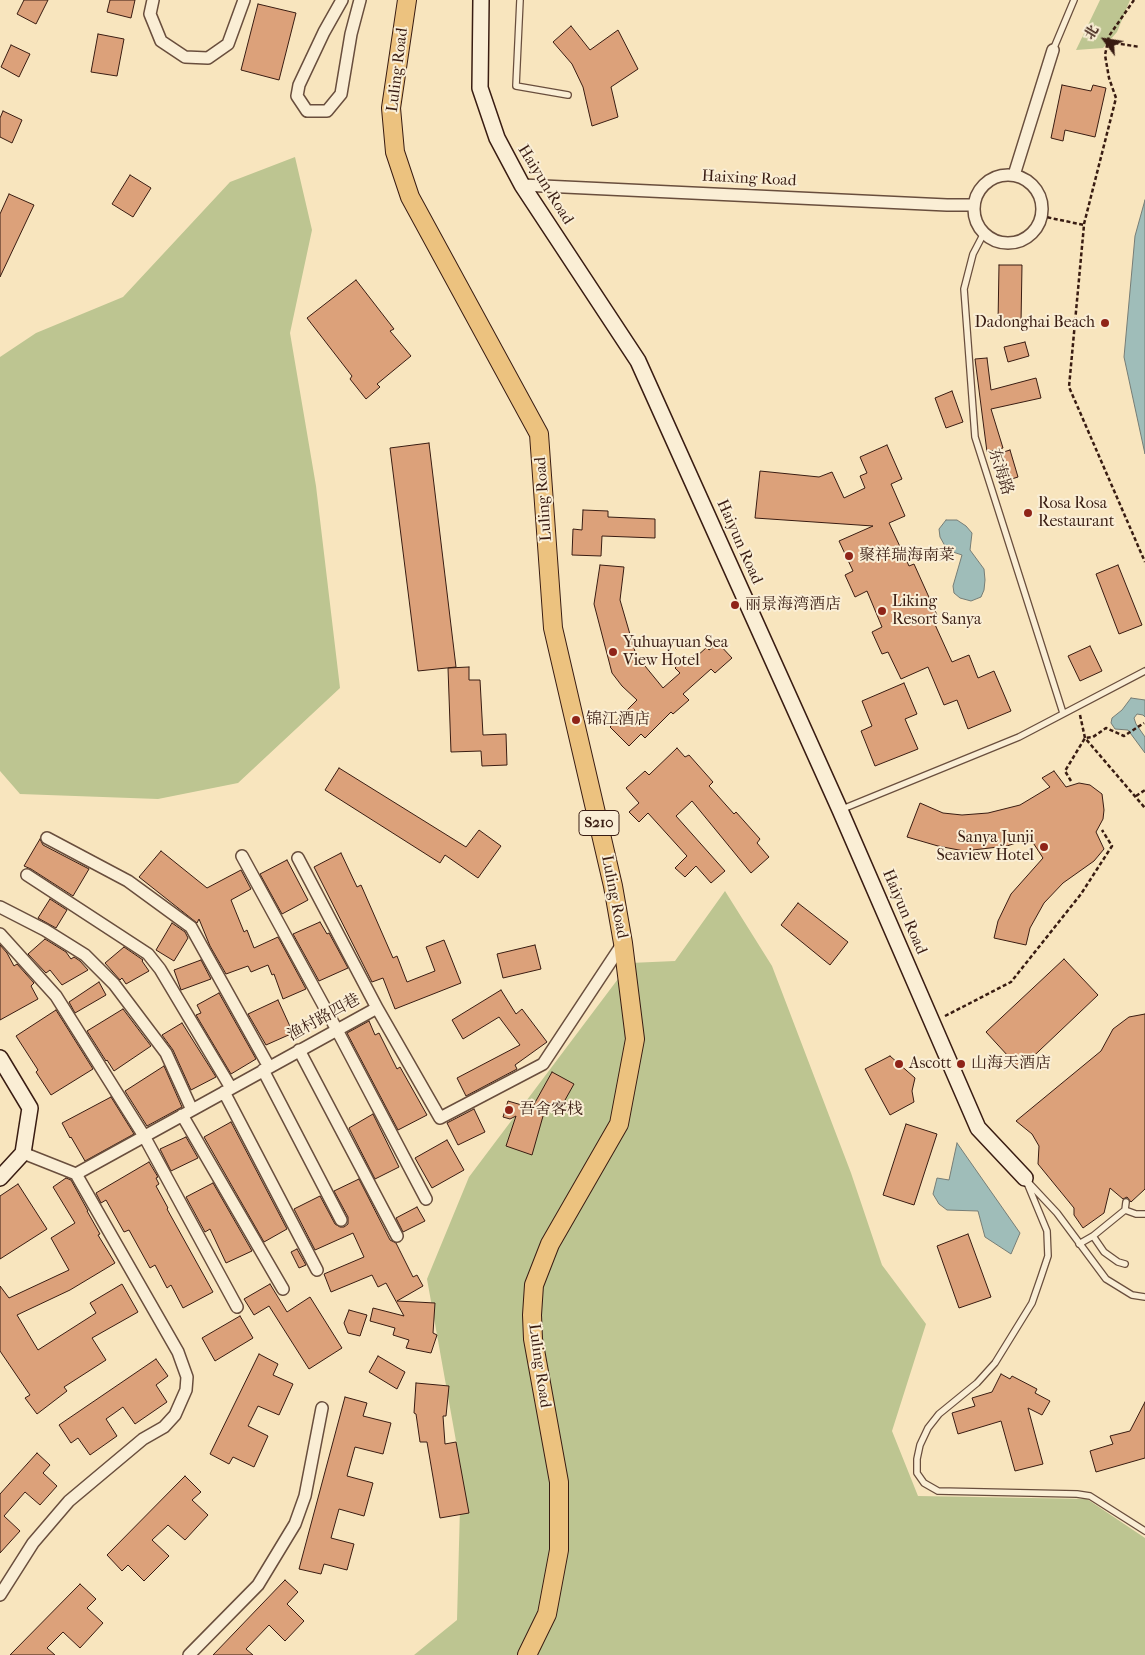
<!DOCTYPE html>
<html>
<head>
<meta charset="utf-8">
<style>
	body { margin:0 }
	#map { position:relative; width:1145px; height:1655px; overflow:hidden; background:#f8e5be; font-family:"IM FELL French Canon","Noto Serif SC",serif }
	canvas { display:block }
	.north { position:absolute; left:1080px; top:15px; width:50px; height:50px; -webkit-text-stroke:4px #faeed5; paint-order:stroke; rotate:301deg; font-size:14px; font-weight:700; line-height:20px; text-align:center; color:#391c12 }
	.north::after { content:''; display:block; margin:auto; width:18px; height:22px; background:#391c12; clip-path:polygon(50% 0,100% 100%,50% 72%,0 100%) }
</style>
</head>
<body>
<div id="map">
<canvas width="1145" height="1655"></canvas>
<div class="north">北</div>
</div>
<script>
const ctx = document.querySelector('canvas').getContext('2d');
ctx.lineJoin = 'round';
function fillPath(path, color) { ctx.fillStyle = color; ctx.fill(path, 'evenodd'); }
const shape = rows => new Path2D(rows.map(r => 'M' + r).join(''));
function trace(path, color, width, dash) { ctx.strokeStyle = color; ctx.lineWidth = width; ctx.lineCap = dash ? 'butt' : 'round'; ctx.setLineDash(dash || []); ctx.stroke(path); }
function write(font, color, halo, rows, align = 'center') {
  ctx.font = font + ' "IM FELL French Canon","Noto Serif SC",serif'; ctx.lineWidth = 4; ctx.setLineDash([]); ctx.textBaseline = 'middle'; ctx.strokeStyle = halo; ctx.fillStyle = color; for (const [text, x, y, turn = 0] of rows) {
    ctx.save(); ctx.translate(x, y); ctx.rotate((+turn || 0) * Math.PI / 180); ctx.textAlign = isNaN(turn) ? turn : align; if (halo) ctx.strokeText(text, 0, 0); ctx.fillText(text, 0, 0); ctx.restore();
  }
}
const green = shape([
	[1100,0,1130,0,1117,32,1103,48,1076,50],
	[295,157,312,230,290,333,316,486,340,688,238,783,158,799,20,794,0,771,0,357,36,333,123,297,230,182],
	[725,891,772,966,851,1173,882,1265,926,1324,892,1431,918,1496,1087,1499,1145,1538,1145,1655,414,1655,457,1620,461,1469,427,1279,469,1177,630,963,675,961]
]);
const water = shape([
	[1145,200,1145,454,1124,357,1135,236,1145,200],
	[946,520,957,520,966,526,972,533,970,550,984,569,985,580,984,590,981,597,971,601,960,598,954,593,953,586,962,555,953,552,945,546,940,537,939,529,946,520],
	[1131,698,1145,700,1145,717,1143,715,1137,714,1134,718,1136,724,1145,737,1145,753,1128,730,1115,729,1111,723,1112,718,1122,710,1131,698],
	[957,1143,1020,1233,1011,1254,985,1237,978,1211,947,1210,939,1204,933,1194,937,1178,949,1180,957,1143]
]);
const building = shape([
	[24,0,48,0,36,24,17,14,24,0],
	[110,0,135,0,131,18,107,12,110,0],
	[258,4,296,13,279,80,241,70,258,4],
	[571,26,590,50,618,30,638,69,611,87,618,117,592,126,583,87,572,64,553,42,571,26],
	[98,34,124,39,117,76,91,72,98,34],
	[11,45,30,54,19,77,1,67,11,45],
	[1062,85,1091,91,1093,85,1106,88,1095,137,1065,130,1063,141,1051,138,1062,85],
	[3,111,22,120,12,143,0,137,0,118,3,111],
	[130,175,151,188,133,217,112,204,130,175],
	[9,194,34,205,0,277,0,214,9,194],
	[999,265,1022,265,1021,323,998,323,999,265],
	[356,280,394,329,390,331,411,356,377,384,380,387,366,399,350,379,352,376,307,318,356,280],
	[1025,342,1029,356,1008,362,1004,347,1025,342],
	[987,358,991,390,1036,378,1041,398,991,409,1003,448,987,452,975,359,987,358],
	[952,391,963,422,946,428,935,398,952,391],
	[429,443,456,667,418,671,390,448,429,443],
	[887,445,902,479,891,484,905,516,889,523,909,566,914,564,937,615,932,618,952,662,969,655,978,678,994,671,1011,711,968,729,957,700,944,705,928,667,901,679,888,652,882,654,872,632,882,627,867,591,855,597,845,575,853,571,839,541,873,526,755,518,760,471,819,477,832,472,844,498,865,488,860,476,867,473,860,457,887,445],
	[1010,450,1018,477,1002,482,994,455,1010,450],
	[583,510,608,511,608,517,655,519,655,538,602,536,601,556,572,555,573,529,582,530,583,510],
	[600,565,624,567,620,600,636,655,663,688,680,673,675,668,683,660,686,663,694,655,696,657,707,647,709,650,718,643,732,658,715,673,711,669,683,694,689,700,673,714,671,712,645,738,641,734,629,746,610,727,637,700,622,686,612,673,594,604,600,565],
	[1118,565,1142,625,1119,634,1096,574,1118,565],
	[1090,646,1102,671,1080,681,1068,656,1090,646],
	[469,667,469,680,480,680,483,735,506,734,507,765,482,766,481,751,451,752,448,668,469,667],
	[904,683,917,714,905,719,918,749,875,766,861,731,872,726,862,701,904,683],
	[677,748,685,757,689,755,713,782,709,786,734,814,736,812,760,839,757,843,769,857,751,873,692,801,676,816,725,871,711,883,696,866,685,877,675,868,687,856,648,813,639,822,629,812,639,803,626,788,645,771,649,775,677,748],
	[339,768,466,847,479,830,501,846,478,878,445,855,440,863,325,790,339,768],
	[1054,771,1066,787,1079,783,1090,785,1102,794,1104,810,1103,819,1096,832,1104,849,1094,861,1063,883,1044,903,1030,928,1026,945,994,938,998,921,1011,894,1043,858,1030,838,1007,846,964,851,938,846,907,837,920,803,943,813,962,815,988,813,1020,805,1050,787,1042,778,1054,771],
	[40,839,43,845,89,869,73,896,31,869,24,866,40,839],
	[161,851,207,888,241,870,251,889,231,900,244,932,247,930,254,948,278,937,306,989,283,999,274,974,272,975,268,965,251,972,248,966,226,974,210,946,199,919,197,923,139,877,161,851],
	[341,853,357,887,361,885,393,958,397,956,407,982,435,971,426,947,444,940,461,983,395,1009,383,978,372,982,314,867,341,853],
	[287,860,308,900,282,914,260,874,287,860],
	[50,899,67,910,56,928,38,918,50,899],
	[798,903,848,942,830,965,781,925,798,903],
	[320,922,327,934,329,933,348,968,319,981,293,934,320,922],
	[172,923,185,932,188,938,174,961,156,950,172,923],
	[45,939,66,952,71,959,74,957,80,961,88,970,62,985,50,970,46,973,28,954,45,939],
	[0,945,7,953,14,966,17,964,34,983,31,986,38,999,0,1020,0,945],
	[535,945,541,969,503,978,497,954,535,945],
	[124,947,143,960,142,961,149,971,126,984,122,978,120,980,105,963,124,947],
	[1064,959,1098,995,1020,1069,986,1032,1064,959],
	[201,960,211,979,181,990,174,970,201,960],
	[99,982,106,995,75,1013,69,1002,99,982],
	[501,990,516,1014,522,1009,547,1042,515,1065,517,1069,466,1096,457,1078,520,1045,499,1017,463,1039,452,1020,501,990],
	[219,993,256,1059,231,1074,196,1015,201,1013,197,1005,219,993],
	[278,1000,293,1033,266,1045,248,1014,278,1000],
	[123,1009,151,1046,114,1071,107,1060,106,1061,87,1031,123,1009],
	[56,1010,93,1069,51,1095,36,1072,38,1070,16,1036,56,1010],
	[1145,1014,1145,1189,1131,1202,1127,1197,1123,1199,1110,1188,1104,1213,1083,1228,1074,1215,1074,1208,1038,1164,1039,1146,1032,1134,1016,1121,1101,1051,1113,1029,1129,1017,1145,1014],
	[369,1021,375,1035,379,1033,397,1069,400,1067,427,1115,398,1130,347,1033,369,1021],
	[182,1023,216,1077,191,1090,173,1050,162,1035,182,1023],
	[890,1056,915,1078,912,1091,914,1102,890,1115,865,1069,890,1056],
	[164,1066,182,1107,147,1126,125,1091,164,1066],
	[552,1072,574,1084,560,1109,547,1102,532,1155,506,1146,516,1116,510,1119,503,1117,508,1101,532,1108,552,1072],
	[111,1097,134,1134,85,1161,71,1137,70,1138,62,1123,111,1097],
	[474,1109,485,1132,458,1145,447,1123,474,1109],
	[373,1114,399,1167,375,1179,349,1128,373,1114],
	[231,1122,287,1229,264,1242,204,1137,231,1122],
	[906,1124,937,1134,914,1205,883,1195,906,1124],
	[186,1137,198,1158,171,1171,160,1149,186,1137],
	[447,1140,464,1170,432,1188,415,1158,447,1140],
	[149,1162,158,1177,156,1178,159,1184,156,1186,168,1208,167,1209,213,1292,183,1308,171,1285,167,1288,155,1265,150,1268,129,1230,124,1232,106,1200,101,1203,96,1193,149,1162],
	[66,1178,71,1180,88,1211,87,1211,100,1234,98,1235,115,1263,70,1290,17,1315,38,1350,96,1313,90,1303,122,1284,138,1312,92,1338,106,1360,64,1387,67,1391,37,1414,25,1398,30,1395,0,1351,0,1286,9,1298,69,1270,51,1238,75,1223,53,1187,66,1178],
	[359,1179,390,1240,396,1243,413,1277,417,1275,423,1286,397,1301,435,1303,433,1333,437,1335,431,1353,406,1348,409,1340,393,1335,395,1328,370,1321,373,1308,404,1316,386,1283,378,1287,372,1275,331,1292,324,1274,364,1257,353,1233,315,1250,294,1209,320,1196,335,1224,340,1227,344,1227,348,1224,348,1217,334,1191,359,1179],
	[213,1183,252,1251,226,1263,210,1229,205,1232,186,1197,213,1183],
	[18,1184,47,1229,0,1259,0,1196,18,1184],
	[417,1207,425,1221,403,1232,396,1218,417,1207],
	[968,1234,991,1297,959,1308,937,1246,968,1234],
	[297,1249,306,1265,299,1268,291,1252,297,1249],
	[270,1284,287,1312,310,1297,342,1348,309,1369,269,1306,254,1315,244,1299,270,1284],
	[349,1310,367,1315,360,1336,348,1333,344,1323,349,1310],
	[240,1316,253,1338,215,1361,202,1338,240,1316],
	[259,1354,278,1364,273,1375,293,1384,279,1415,258,1406,248,1426,268,1436,254,1467,233,1457,229,1464,210,1454,259,1354],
	[378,1356,405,1372,397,1389,369,1372,378,1356],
	[156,1359,168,1376,156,1385,167,1402,135,1424,123,1407,106,1419,117,1436,90,1455,78,1438,71,1443,59,1425,156,1359],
	[1001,1374,1010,1379,1012,1376,1037,1389,1035,1393,1050,1401,1042,1415,1028,1408,1043,1464,1015,1471,1001,1421,958,1434,952,1413,975,1406,972,1398,992,1392,1001,1374],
	[416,1383,449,1386,446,1416,443,1416,445,1444,456,1442,469,1513,440,1518,427,1442,420,1442,416,1414,414,1413,416,1383],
	[345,1397,367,1403,363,1416,391,1423,383,1454,355,1447,347,1476,373,1483,364,1516,339,1509,331,1538,354,1544,347,1570,324,1564,321,1574,299,1569,345,1397],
	[1145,1402,1145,1458,1096,1472,1090,1451,1113,1444,1110,1436,1130,1431,1145,1402],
	[37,1453,50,1465,43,1473,57,1486,40,1505,25,1492,4,1516,20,1531,0,1553,0,1494,37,1453],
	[185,1476,201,1492,192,1500,208,1515,185,1540,168,1525,152,1540,169,1556,144,1581,128,1565,122,1571,107,1555,185,1476],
	[285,1580,298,1592,287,1604,304,1621,285,1641,269,1625,246,1649,253,1655,213,1655,285,1580],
	[80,1584,96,1599,87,1608,103,1623,80,1648,63,1632,47,1648,55,1655,10,1655,80,1584]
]);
const path = shape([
	[1108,42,1140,47],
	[1041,216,1084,225,1069,387,1145,562],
	[1084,224,1116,98,1109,78,1105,55,1109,36,1134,0],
	[1080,715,1085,738,1145,808],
	[1071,781,1065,771,1085,738,1093,737,1106,728,1124,736,1144,723],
	[1136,796,1145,790],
	[945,1016,1011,982,1081,894,1112,846,1102,830]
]);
const lane = shape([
	[520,0,516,86,568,95],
	[1053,50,1074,0],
	[984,233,973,254,964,289,975,437,1063,713],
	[840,810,1019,737,1145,671],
	[1025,1178,1047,1231,1048,1256,1041,1277,1032,1303,995,1363,977,1383,939,1414,928,1428,920,1445,917,1459,917,1473,924,1483,938,1491,1077,1494,1090,1496,1145,1531],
	[1028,1182,1057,1213,1106,1279,1132,1295,1145,1297],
	[1125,1210,1136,1214,1145,1214],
	[1093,1236,1104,1252,1118,1262,1125,1264],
	[1079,1244,1093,1236,1125,1210,1126,1202]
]);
const street = shape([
	[153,0,150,14,161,41,185,57,208,58,228,44,244,0],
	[342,0,324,32,299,85,297,96,307,111,327,111,341,94,351,34,360,0],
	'974 209a34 34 0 1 1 68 0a34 34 0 1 1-68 0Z',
	[1014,175,1053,50],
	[522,185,947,205,974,205],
	[47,838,128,881,191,927,269,1067],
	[242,856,337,1030,426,1199],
	[298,858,377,1008],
	[27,875,148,954,160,969,231,1088],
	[0,907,45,930,85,955,114,984,166,1053,192,1110],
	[0,934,56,996,144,1136,237,1307],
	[299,1050,397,1236],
	[263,1070,341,1220],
	[224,1092,317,1270],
	[182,1115,283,1289],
	[23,1153,76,1174,377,1008,440,1118,543,1064,623,943],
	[0,1595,33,1543,69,1501,143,1439,164,1427,175,1415,186,1390,187,1377,178,1352,76,1174],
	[189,1655,258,1585,295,1524,305,1496,322,1408]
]);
const secondary = shape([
	[481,0,480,88,497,138,522,185,638,361,840,810,978,1128,1025,1178],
	[0,1058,30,1108,23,1153,0,1178]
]);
const primary = shape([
	[407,0,391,108,395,152,410,197,539,434,553,628,613,886,623,943,635,1039,619,1124,550,1244,534,1285,532,1315,533,1339,559,1482,559,1550,547,1614,527,1655]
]);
const markers = [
	[1105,323,5,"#8f2418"],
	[1028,513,5,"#8f2418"],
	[849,556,5,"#8f2418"],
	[735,605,5,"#8f2418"],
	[882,611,5,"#8f2418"],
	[613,652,5,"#8f2418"],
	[576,720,5,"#8f2418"],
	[1044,847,5,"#8f2418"],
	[899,1064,5,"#8f2418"],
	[961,1064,5,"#8f2418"],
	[509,1110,5,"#8f2418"]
];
const shields = [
	[599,823,40]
];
const shieldNames = [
	["S210",599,823]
];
const streetNames = [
	["Luling Road",398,70,-83],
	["Haixing Road",749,179,3],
	["Haiyun Road",545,185,58],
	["东海路",1000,472,72],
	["Luling Road",544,499,-94],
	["Haiyun Road",739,542,66],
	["Luling Road",614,897,79],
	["Haiyun Road",904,912,67],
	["渔村路四巷",324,1018,-29],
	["Luling Road",539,1366,82]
];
const poiNames = [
	["Dadonghai Beach",1095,323,"right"],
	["Rosa Rosa",1038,504],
	["Restaurant",1038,522],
	["聚祥瑞海南菜",859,556],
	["Liking",892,602],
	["Resort Sanya",892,620],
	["丽景海湾酒店",745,605],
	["Yuhuayuan Sea",623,643],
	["View Hotel",623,661],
	["锦江酒店",586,720],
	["Sanya Junji",1034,838,"right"],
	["Seaview Hotel",1034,856,"right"],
	["Ascott",909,1064],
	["山海天酒店",971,1064],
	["吾舍客栈",519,1110]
];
fillPath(green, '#bdc591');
fillPath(water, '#9fbdb9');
trace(water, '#767d76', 1);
fillPath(building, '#dca17a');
trace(building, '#391c12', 1);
trace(lane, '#694e3d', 8);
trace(street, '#694e3d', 14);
trace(secondary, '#391c12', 18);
trace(primary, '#391c12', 20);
trace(path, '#391c12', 2.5, [4, 2.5]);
trace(lane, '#faeed5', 5.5);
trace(street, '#faeed5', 11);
trace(secondary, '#faeed5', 15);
trace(primary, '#ecc27f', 18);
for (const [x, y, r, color] of markers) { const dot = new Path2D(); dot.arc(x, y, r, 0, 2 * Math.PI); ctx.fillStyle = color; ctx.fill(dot); trace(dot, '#faeed5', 2); }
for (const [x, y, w] of shields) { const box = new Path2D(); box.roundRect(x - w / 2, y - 12.5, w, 25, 4); ctx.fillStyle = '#faeed5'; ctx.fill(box); trace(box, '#391c12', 1); }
write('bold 15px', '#391c12', null, shieldNames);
write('16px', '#391c12', '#faeed5', streetNames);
write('16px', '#391c12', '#faeed5', poiNames, 'left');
</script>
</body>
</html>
